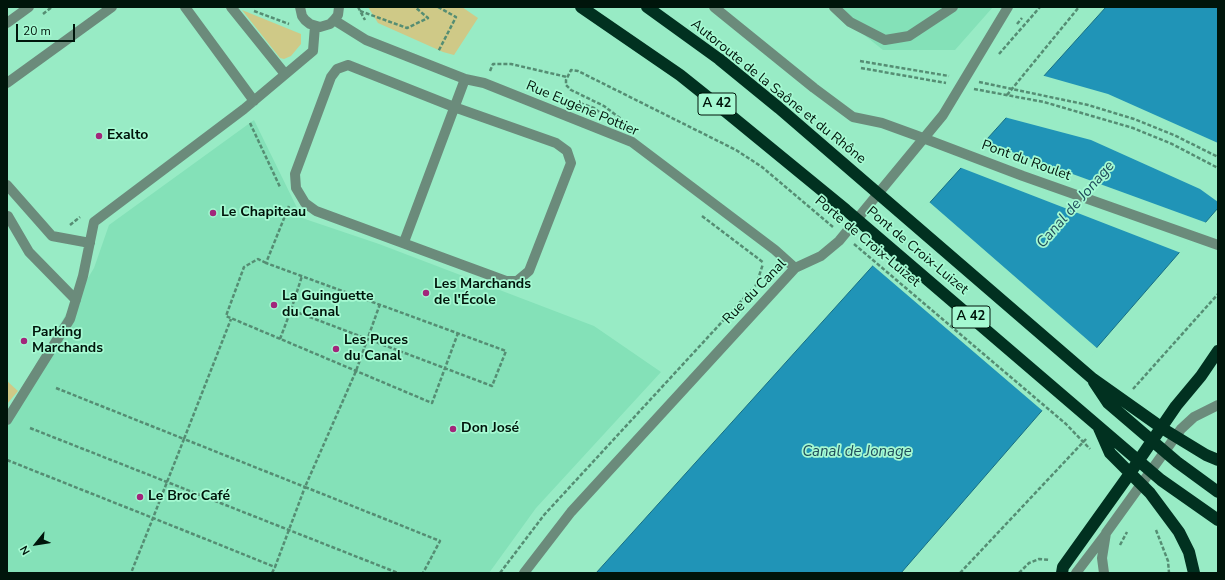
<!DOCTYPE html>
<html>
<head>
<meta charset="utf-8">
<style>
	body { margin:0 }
	#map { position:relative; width:1225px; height:580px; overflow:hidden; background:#98ebc5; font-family:"Nunito Sans",sans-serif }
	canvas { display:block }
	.frame { position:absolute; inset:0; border:8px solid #00150b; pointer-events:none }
	.north { position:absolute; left:16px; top:524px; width:40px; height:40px; -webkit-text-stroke:3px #a5f9d2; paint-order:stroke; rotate:240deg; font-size:11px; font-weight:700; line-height:16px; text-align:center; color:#00150b }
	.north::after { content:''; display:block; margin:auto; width:14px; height:18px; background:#00150b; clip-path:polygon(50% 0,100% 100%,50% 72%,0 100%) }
	.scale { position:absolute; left:16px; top:24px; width:59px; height:18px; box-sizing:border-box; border:2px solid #00150b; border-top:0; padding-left:5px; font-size:12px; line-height:14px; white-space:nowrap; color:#00150b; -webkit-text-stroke:3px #a5f9d2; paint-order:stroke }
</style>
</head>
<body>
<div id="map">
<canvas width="1225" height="580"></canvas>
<div class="frame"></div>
<div class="north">N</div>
<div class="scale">20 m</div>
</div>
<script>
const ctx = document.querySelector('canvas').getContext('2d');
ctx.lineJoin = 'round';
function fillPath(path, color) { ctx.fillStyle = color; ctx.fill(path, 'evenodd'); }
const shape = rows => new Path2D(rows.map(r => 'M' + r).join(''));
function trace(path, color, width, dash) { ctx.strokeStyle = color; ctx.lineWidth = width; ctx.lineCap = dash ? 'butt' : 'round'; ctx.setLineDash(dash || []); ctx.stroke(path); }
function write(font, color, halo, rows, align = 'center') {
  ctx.font = font + ' "Nunito Sans",sans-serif'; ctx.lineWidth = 3.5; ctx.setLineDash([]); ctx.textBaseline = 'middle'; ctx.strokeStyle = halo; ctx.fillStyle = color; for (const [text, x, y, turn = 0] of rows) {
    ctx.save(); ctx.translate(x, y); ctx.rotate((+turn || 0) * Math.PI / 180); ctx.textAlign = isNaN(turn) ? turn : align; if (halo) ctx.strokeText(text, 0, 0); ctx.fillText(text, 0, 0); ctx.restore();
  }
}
const built = shape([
	[829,7,993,7,955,50,883,50],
	[254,120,302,218,379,244,594,326,661,372,536,508,489,573,7,573,7,412,94,268,109,225]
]);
const green = shape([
	[368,7,462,7,478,18,454,55,443,52,378,23],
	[242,10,301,34,301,44,291,56,284,59,280,58],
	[7,381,18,391,7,404]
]);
const water = shape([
	[1106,7,1218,7,1218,208,901,573,596,573,1106,7]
]);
const pier = shape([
	[1041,75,1108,94,1218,143,1218,202,1200,189,1091,140,1004,117],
	[982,141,1207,223,1181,253,959,167],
	[928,201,1098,349,1044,412,871,264]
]);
const path = shape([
	[358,7,365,20],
	[438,7,456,17,438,52],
	[254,11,289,24],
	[360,11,407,28,428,18,415,7],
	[43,14,52,7],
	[1017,24,1022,18],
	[999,54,1040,7],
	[860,61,949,76],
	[861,68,946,83],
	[490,71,493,64,511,64,567,77],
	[979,82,1088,105,1134,119,1174,135,1218,157],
	[974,89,1044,102,1133,128,1172,144,1218,168],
	[1007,95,1079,7],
	[580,103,594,108,599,112],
	[625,122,604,106,571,90,566,85,566,80,571,70,578,71,736,150,762,167,833,227],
	[250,123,280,187],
	[289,206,266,263,506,351,492,386,291,310,302,276],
	[702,216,764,263],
	[70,225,80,217],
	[854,244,1066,424,1090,449],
	[266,263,258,259,244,267,226,316,432,403,458,333],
	[380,304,356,371,305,487,440,541,423,573],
	[280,339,291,310],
	[56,388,184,439,231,319],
	[1133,389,1218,294],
	[30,428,398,573],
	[7,460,153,518,275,567,305,487,184,439,167,482,153,518,131,573],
	[1156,530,1168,561,1169,573],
	[1120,545,1127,532],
	[272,573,275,567],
	[500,573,544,515,756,285,763,264],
	[960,573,1087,438],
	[1019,573,1029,563,1039,559,1050,560]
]);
const minor = shape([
	[185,7,254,101],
	[231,7,285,74],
	[300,7,302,16,305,20,310,24,320,27,330,24,334,20,338,15,339,7],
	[714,7,814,88,853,117,882,123,915,135,1023,176,1218,245],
	[834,7,850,22,885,40,909,36,953,7],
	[334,20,366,40,465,79,484,83,632,142,775,250,795,268],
	[7,23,29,7],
	[348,65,454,107,556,143,567,151,571,163,529,271,517,281,506,281,316,211,305,203,296,188,295,174,331,77,337,69,348,65],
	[7,83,112,7],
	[7,185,52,236,90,243],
	[8,216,29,252,76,300],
	[404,242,465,79],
	[7,420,70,319,83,276,94,222,244,109,313,51,315,26],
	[524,573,571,512,795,268,821,256,839,241,943,115,1008,7],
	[1076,573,1105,535],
	[1104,573,1102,558,1106,533,1181,429,1194,417,1218,405]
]);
const highway = shape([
	[581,7,680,75,730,115,846,210,1161,480,1218,520],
	[647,7,719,59,779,108,1093,379,1165,430,1206,455,1218,460],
	[1094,382,1108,403,1177,462,1218,492],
	[1099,428,1110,453,1150,493,1179,532,1189,552,1194,573],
	[1062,573,1063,567,1126,479,1176,406,1201,376,1218,351]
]);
const markers = [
	[99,136,4,"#a2267b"],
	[213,213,4,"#a2267b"],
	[426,293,4,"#a2267b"],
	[274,305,4,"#a2267b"],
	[24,341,4,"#a2267b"],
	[336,349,4,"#a2267b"],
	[453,429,4,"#a2267b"],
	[140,497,4,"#a2267b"]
];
const shields = [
	[717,104,38],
	[971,317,38]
];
const shieldNames = [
	["A 42",717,104],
	["A 42",971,317]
];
const streetNames = [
	["Autoroute de la Saône et du Rhône",778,92,39],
	["Rue Eugène Pottier",582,109,23],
	["Pont du Roulet",1026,161,20],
	["Porte de Croix-Luizet",867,242,40],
	["Pont de Croix-Luizet",917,251,40],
	["Rue du Canal",755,292,-46]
];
const poiNames = [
	["Exalto",107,136],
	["Le Chapiteau",221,213],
	["Les Marchands",434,285],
	["de l'École",434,301],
	["La Guinguette",282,297],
	["du Canal",282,313],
	["Parking",32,333],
	["Marchands",32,349],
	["Les Puces",344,341],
	["du Canal",344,357],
	["Don José",461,429],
	["Le Broc Café",148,497]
];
const waterNames = [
	["Canal de Jonage",1076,205,-49],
	["Canal de Jonage",857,452]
];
fillPath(built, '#84e1b8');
fillPath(green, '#cfc987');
fillPath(water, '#2094b7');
trace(water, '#166e83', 1);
fillPath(pier, '#98ebc5');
trace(path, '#558d73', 2.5, [4, 2]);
trace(minor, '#6b8b7b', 10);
trace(highway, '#013120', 12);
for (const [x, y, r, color] of markers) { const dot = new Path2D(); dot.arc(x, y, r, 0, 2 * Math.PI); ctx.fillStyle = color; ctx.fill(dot); trace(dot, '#a5f9d2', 1.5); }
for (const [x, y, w] of shields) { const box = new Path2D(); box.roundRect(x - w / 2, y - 11, w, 22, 3); ctx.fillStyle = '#a5f9d2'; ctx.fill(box); trace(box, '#00150b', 1); }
write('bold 13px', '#00150b', null, shieldNames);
write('14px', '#00150b', '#a5f9d2', streetNames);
write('bold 14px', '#00150b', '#a5f9d2', poiNames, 'left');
write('italic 15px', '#204d5c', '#a5f9d2', waterNames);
</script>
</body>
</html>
